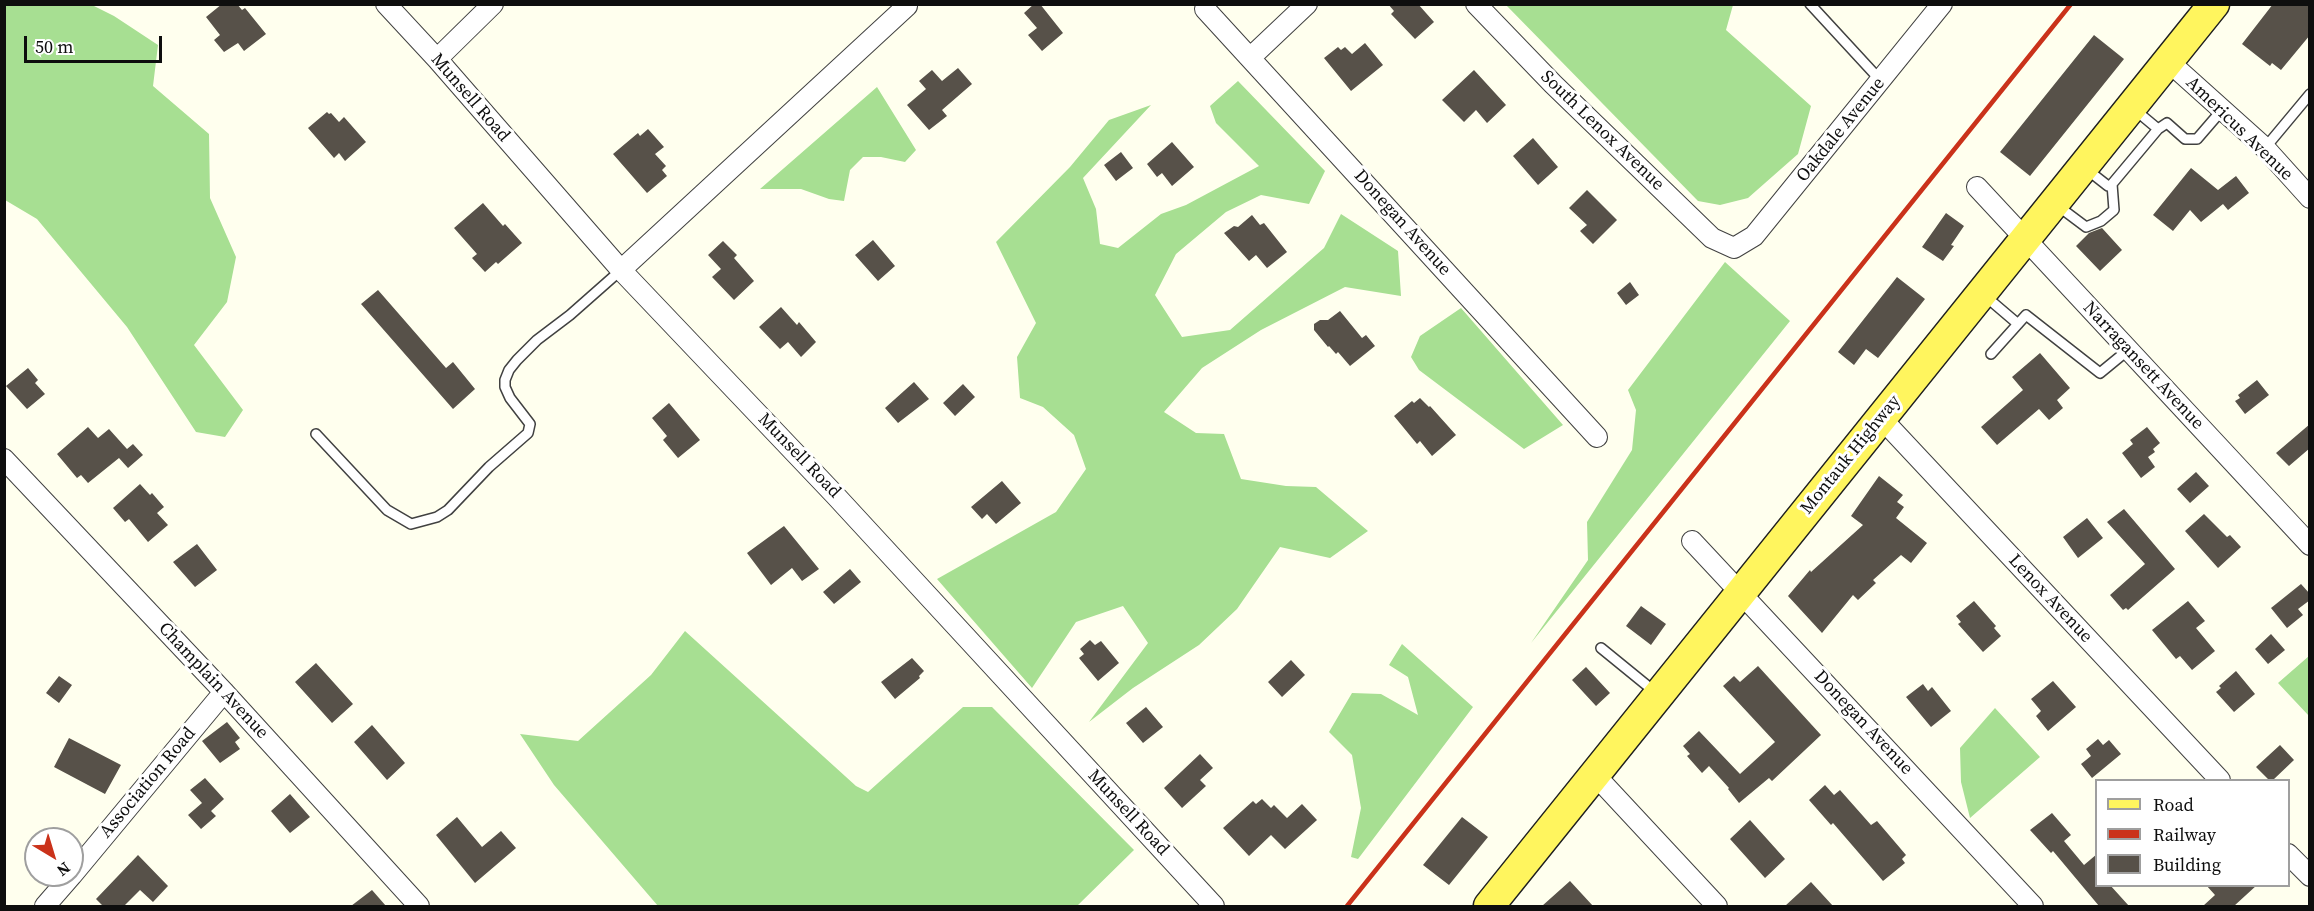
<!DOCTYPE html>
<html>
<head>
<meta charset="utf-8">
<style>
	body { margin:0 }
	#map { position:relative; width:2314px; height:911px; overflow:hidden; background:#ffe; font-family:"Source Serif 4",serif }
	canvas { display:block }
	.frame { position:absolute; inset:0; border:6px solid #0e0e0e; pointer-events:none }
	.legend { position:absolute; left:2095px; top:779px; width:195px; height:108px; box-sizing:border-box; background:#fff; border:2px solid #9f9f9f; margin:0; padding:8px 10px; list-style:none; font-size:18px; color:#0e0e0e }
	.legend li { display:flex; align-items:center; gap:12px; height:30px }
	.legend b { width:30px; border:2px solid #9f9f9f }
	.north { position:absolute; left:24px; top:827px; width:60px; height:60px; box-sizing:border-box; background:#fff; border:2px solid #9f9f9f; border-radius:50%; rotate:142deg; font-size:16px; font-weight:700; line-height:24px; text-align:center; color:#0e0e0e }
	.north::after { content:''; display:block; margin:auto; width:21px; height:27px; background:#ca321a; clip-path:polygon(50% 0,100% 100%,50% 72%,0 100%) }
	.scale { position:absolute; left:24px; top:36px; width:138px; height:27px; box-sizing:border-box; border:3px solid #0e0e0e; border-top:0; padding-left:8px; font-size:18px; line-height:21px; white-space:nowrap; color:#0e0e0e; -webkit-text-stroke:4px #fff; paint-order:stroke }
</style>
</head>
<body>
<div id="map">
<canvas width="2314" height="911"></canvas>
<div class="frame"></div>
<ul class="legend">
<li><b style="height:8px;background:#fff55e"></b>Road</li>
<li><b style="height:8px;background:#ca321a"></b>Railway</li>
<li><b style="height:16px;background:#575149"></b>Building</li>
</ul>
<div class="north">N</div>
<div class="scale">50 m</div>
</div>
<script>
const ctx = document.querySelector('canvas').getContext('2d');
ctx.lineJoin = 'round';
function fillPath(path, color) { ctx.fillStyle = color; ctx.fill(path, 'evenodd'); }
const shape = rows => new Path2D(rows.map(r => 'M' + r).join(''));
function trace(path, color, width, dash) { ctx.strokeStyle = color; ctx.lineWidth = width; ctx.lineCap = dash ? 'butt' : 'round'; ctx.setLineDash(dash || []); ctx.stroke(path); }
function write(font, color, halo, rows, align = 'center') {
  ctx.font = font + ' "Source Serif 4",serif'; ctx.lineWidth = 6; ctx.setLineDash([]); ctx.textBaseline = 'middle'; ctx.strokeStyle = halo; ctx.fillStyle = color; for (const [text, x, y, turn = 0] of rows) {
    ctx.save(); ctx.translate(x, y); ctx.rotate((+turn || 0) * Math.PI / 180); ctx.textAlign = isNaN(turn) ? turn : align; if (halo) ctx.strokeText(text, 0, 0); ctx.fillText(text, 0, 0); ctx.restore();
  }
}
const forest = shape([
	[5,4,92,5,114,16,158,45,153,86,209,134,210,198,236,257,227,302,194,345,243,410,225,437,196,432,127,327,37,219,5,200],
	[1506,5,1733,5,1726,30,1811,106,1798,154,1748,198,1720,205,1698,201],
	[1238,81,1325,171,1309,204,1261,195,1226,212,1176,254,1155,295,1182,337,1230,330,1324,248,1341,214,1398,251,1401,296,1345,287,1261,330,1202,368,1164,412,1196,433,1224,434,1241,479,1286,486,1316,487,1368,531,1330,558,1280,547,1237,609,1199,645,1133,688,1089,722,1148,643,1123,606,1076,622,1032,688,937,579,1056,512,1086,469,1074,435,1043,407,1020,398,1017,357,1036,323,996,242,1070,167,1109,120,1151,105,1083,178,1096,209,1100,244,1118,248,1161,214,1186,205,1259,166,1216,123,1210,106],
	[877,87,916,150,905,162,881,157,863,157,850,170,844,201,829,199,801,189,760,189],
	[1725,262,1790,321,1531,643,1588,560,1587,522,1632,450,1636,410,1628,390],
	[1461,308,1563,425,1524,449,1419,370,1411,357,1420,336],
	[685,631,856,786,868,792,963,707,992,707,1134,850,1077,906,658,906,554,785,520,734,578,741,651,675],
	[1402,644,1473,707,1358,859,1351,857,1361,808,1352,755,1329,732,1352,693,1381,694,1418,715,1408,677,1389,665],
	[2309,656,2309,716,2278,683],
	[1995,708,2040,757,1970,818,1961,782,1960,748]
]);
const building = shape([
	[222,4,237,4,242,10,245,8,266,34,244,51,238,43,224,52,214,40,220,35,206,17],
	[1034,4,1040,4,1063,33,1042,51,1028,35,1037,28,1024,13],
	[1388,4,1418,4,1434,22,1415,39,1391,14,1394,11],
	[2273,4,2310,4,2310,35,2281,70,2272,63,2270,66,2242,44],
	[2094,35,2124,59,2030,176,2000,152],
	[1365,43,1383,65,1351,91,1324,58,1338,47,1341,50,1345,47,1352,54],
	[958,68,972,84,942,110,947,116,929,130,907,105,926,89,919,81,932,70,942,81],
	[1474,70,1506,105,1487,123,1476,110,1464,122,1442,100],
	[327,112,329,114,331,113,339,122,344,117,366,142,345,161,339,153,334,158,308,128],
	[648,129,664,147,655,154,666,166,662,170,667,176,647,193,613,154,638,133,640,136],
	[1533,138,1558,167,1538,185,1513,156],
	[1172,142,1194,167,1172,186,1162,173,1157,177,1147,164],
	[1121,152,1133,168,1116,181,1104,165],
	[2191,168,2218,190,2236,176,2249,193,2228,210,2223,204,2201,222,2190,210,2173,231,2153,215],
	[1587,190,1617,220,1593,244,1580,231,1587,225,1569,208],
	[483,203,503,226,505,224,522,243,498,264,496,262,485,272,472,258,477,254,454,228],
	[1946,213,1964,226,1951,245,1954,246,1943,261,1922,247],
	[1252,215,1260,225,1264,223,1287,252,1267,268,1256,255,1249,261,1224,233,1234,226,1238,227],
	[2102,228,2122,250,2100,271,2076,246,2089,233],
	[873,240,895,266,878,281,855,255],
	[723,241,737,255,734,258,754,281,734,300,712,277,721,269,708,255],
	[1897,277,1925,299,1878,358,1866,349,1854,365,1838,352],
	[1630,282,1639,295,1626,305,1617,293],
	[378,290,446,368,453,362,475,389,453,409,361,304],
	[781,307,797,325,799,322,816,342,801,357,788,342,780,349,759,327],
	[1340,311,1362,338,1366,335,1375,346,1350,366,1338,352,1336,354,1329,346,1328,347,1314,330,1314,324,1320,320,1328,320],
	[2040,353,2070,388,2057,400,2063,408,2049,420,2039,409,1997,445,1981,427,2023,390,2012,377],
	[28,368,38,380,35,383,45,394,27,409,6,386],
	[2257,380,2269,395,2245,414,2235,401,2240,398,2238,395],
	[914,382,929,399,898,423,885,408],
	[963,384,975,397,955,416,943,403],
	[1420,398,1429,407,1430,406,1456,435,1432,456,1420,441,1417,444,1394,416,1412,401,1414,403],
	[669,403,700,440,678,458,663,440,667,436,652,418],
	[2310,424,2310,448,2289,466,2276,453],
	[88,427,98,438,109,429,127,449,133,444,143,455,128,468,119,458,88,483,81,475,77,478,57,454],
	[2147,427,2160,443,2153,449,2155,452,2148,457,2155,467,2141,478,2122,453,2133,444,2130,440],
	[2196,472,2209,486,2190,503,2177,489],
	[1879,476,1903,495,1897,502,1904,507,1896,518,1927,543,1911,563,1901,555,1873,580,1876,583,1858,600,1853,595,1822,633,1788,596,1810,570,1811,572,1863,525,1851,516],
	[1002,481,1021,503,996,524,987,514,982,519,971,507],
	[140,484,150,495,152,493,164,507,157,513,168,525,148,542,129,519,125,522,113,508],
	[2124,509,2175,569,2128,610,2126,608,2123,610,2110,595,2145,564,2107,522],
	[2204,514,2227,537,2230,535,2241,547,2218,568,2185,531],
	[2087,518,2103,538,2078,558,2063,537],
	[784,526,819,569,802,581,792,568,771,585,747,553],
	[197,544,217,570,195,587,173,562],
	[850,569,861,582,834,604,823,592],
	[2301,584,2310,594,2310,600,2298,609,2303,615,2287,628,2271,608],
	[1974,601,1996,626,1994,628,2001,636,1983,652,1958,624,1961,622,1956,616],
	[2188,601,2205,621,2196,628,2215,651,2192,670,2180,656,2176,659,2152,630],
	[1641,606,1666,624,1651,645,1626,626],
	[2271,634,2285,650,2268,664,2255,649],
	[1090,640,1095,645,1101,641,1119,663,1098,681,1079,658,1084,654,1080,649],
	[912,658,924,671,919,676,920,678,895,699,881,682],
	[1291,660,1305,675,1282,697,1268,682],
	[316,663,353,704,332,723,295,682],
	[1758,666,1821,735,1772,781,1769,778,1739,803,1728,789,1729,788,1709,766,1702,773,1687,756,1690,754,1683,746,1699,731,1740,774,1775,742,1723,686,1734,676,1740,682],
	[1586,667,1610,693,1596,706,1572,680],
	[2236,671,2255,694,2234,712,2216,692,2221,688,2219,686],
	[59,676,72,685,59,703,46,693],
	[2053,681,2076,707,2048,731,2036,716,2041,711,2031,699],
	[1923,684,1928,691,1932,687,1951,711,1931,727,1906,697],
	[1146,707,1163,727,1143,743,1126,723],
	[227,722,240,738,235,742,240,749,220,763,202,741],
	[372,725,405,763,387,780,354,742],
	[69,738,121,765,105,794,54,767],
	[2098,739,2103,745,2109,740,2121,754,2092,778,2081,764,2091,756,2086,749],
	[2280,745,2294,760,2273,780,2269,780,2256,767],
	[1200,754,1213,768,1200,780,1206,786,1182,808,1164,788],
	[205,778,224,799,211,811,216,816,201,829,188,815,202,803,190,790],
	[1825,785,1834,795,1840,790,1871,825,1877,821,1906,855,1902,859,1905,863,1883,881,1833,823,1831,825,1809,800],
	[290,794,310,817,290,833,271,811],
	[1262,799,1271,808,1274,805,1287,818,1302,804,1317,820,1285,849,1271,835,1249,856,1223,828,1253,801,1256,804],
	[2052,813,2071,835,2064,841,2084,865,2097,854,2097,885,2110,885,2129,906,2099,906,2053,851,2051,853,2030,830],
	[457,817,482,847,501,831,516,848,475,883,436,835],
	[1462,817,1488,837,1449,885,1423,865],
	[1750,820,1785,859,1765,878,1730,839],
	[138,855,168,886,153,902,140,890,124,906,103,906,96,899],
	[1570,881,1593,906,1542,906],
	[1811,882,1833,906,1785,906],
	[2206,885,2257,885,2234,906,2203,906,2215,895],
	[372,890,386,906,351,906]
]);
const lane = shape([
	[1810,4,1881,81],
	[2134,109,2158,129],
	[2265,148,2310,94],
	[2085,168,2108,186,2112,184,2158,129,2167,123,2185,139,2197,139,2222,110],
	[2058,206,2086,227,2101,221,2114,210,2112,184],
	[1984,295,2018,324],
	[1991,354,2026,315,2100,373,2128,350],
	[316,434,387,510,411,524,437,517,448,510,489,467,528,433,530,424,510,398,505,387,505,380,509,370,517,360,537,340,570,315,621,270],
	[1601,648,1655,692]
]);
const street = shape([
	[386,4,437,59,621,270,835,495,1214,906],
	[1476,4,1553,84,1712,238,1734,248,1754,236,1942,4],
	[1205,9,1597,437],
	[1251,57,1307,4],
	[437,59,493,4],
	[2168,61,2265,148,2310,198],
	[1977,187,2310,545],
	[621,270,907,6],
	[1881,418,2220,780],
	[4,459,224,692,419,906],
	[1692,541,2033,906],
	[1595,775,1717,906],
	[2288,854,2310,876],
	[72,875,224,692],
	[45,906,72,875]
]);
const primary = shape([
	[1489,906,2214,4]
]);
const rail = shape([
	[1347,906,2071,4]
]);
const streetNames = [
	["Munsell Road",470,98,49],
	["Americus Avenue",2239,129,44],
	["Oakdale Avenue",1841,130,-51],
	["South Lenox Avenue",1602,131,44],
	["Donegan Avenue",1402,223,48],
	["Narragansett Avenue",2143,366,47],
	["Montauk Highway",1851,455,-51],
	["Munsell Road",799,456,46],
	["Lenox Avenue",2050,599,47],
	["Champlain Avenue",213,681,47],
	["Donegan Avenue",1863,723,47],
	["Association Road",148,783,-50],
	["Munsell Road",1128,813,47]
];
fillPath(forest, '#a7df92');
fillPath(building, '#575149');
trace(lane, '#414141', 12);
trace(street, '#414141', 22);
trace(primary, '#1f1f1f', 33);
trace(lane, '#fff', 9);
trace(street, '#fff', 20);
trace(primary, '#fff55e', 30);
trace(rail, '#ca321a', 4.5);
write('18px', '#0e0e0e', '#fff', streetNames);
</script>
</body>
</html>
